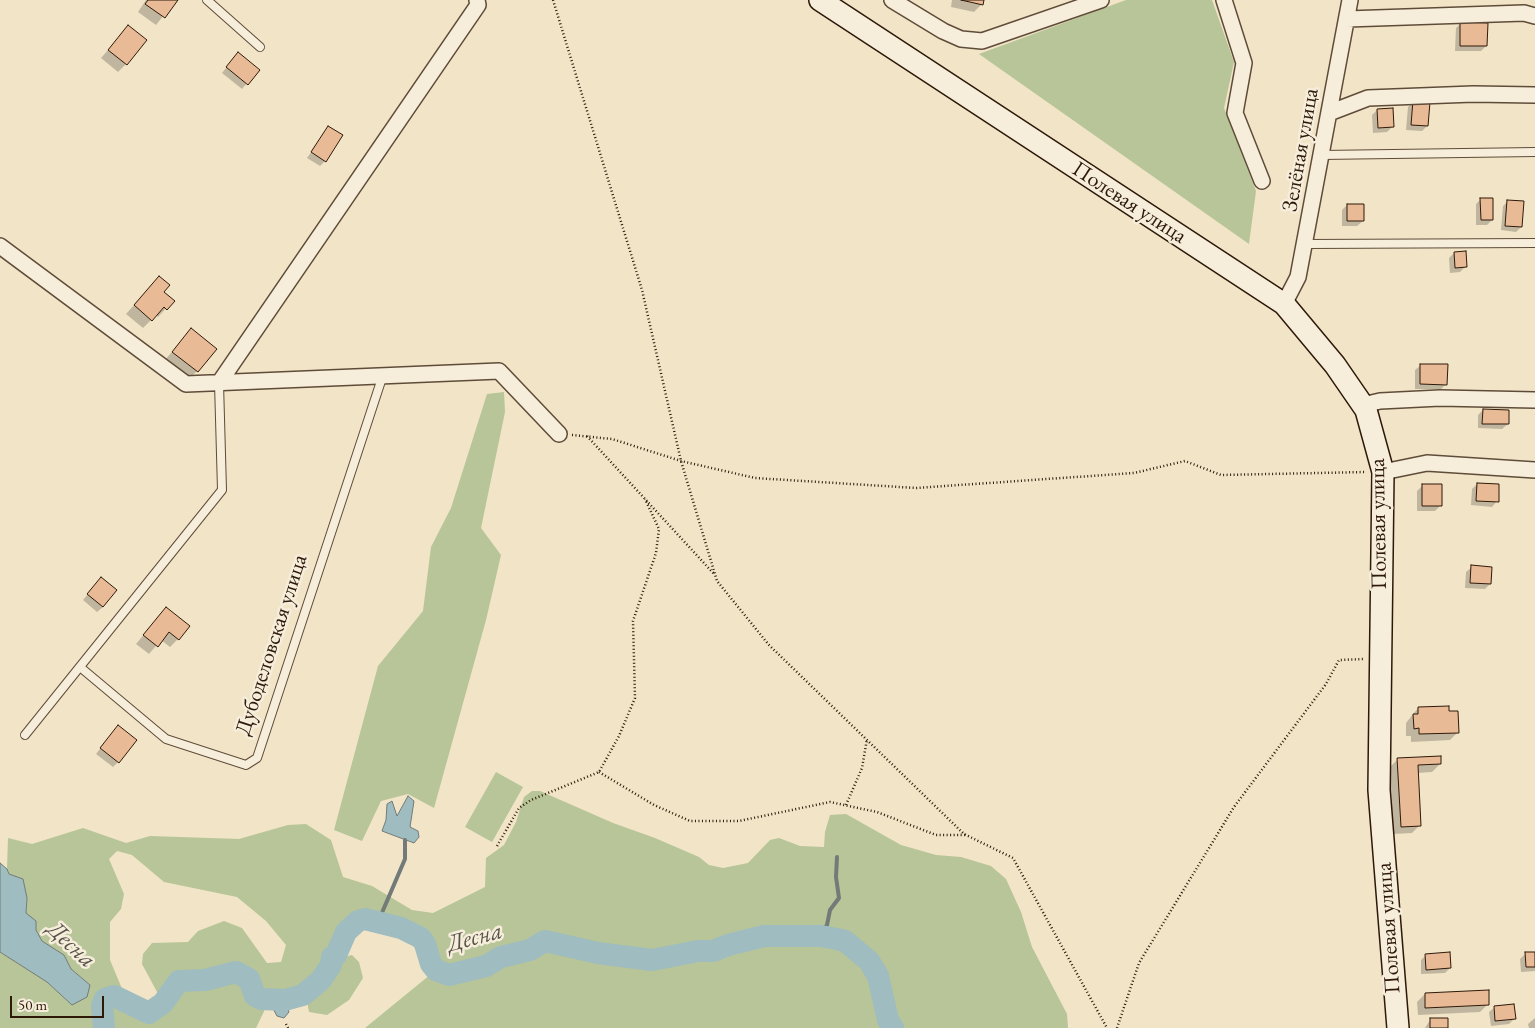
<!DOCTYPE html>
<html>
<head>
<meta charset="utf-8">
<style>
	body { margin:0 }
	#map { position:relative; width:1535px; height:1028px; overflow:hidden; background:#f1e4c7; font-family:"EB Garamond",serif }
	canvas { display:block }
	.scale { position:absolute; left:10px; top:996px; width:94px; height:22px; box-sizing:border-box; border:2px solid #2e1909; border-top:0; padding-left:6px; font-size:15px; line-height:18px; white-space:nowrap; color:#2e1909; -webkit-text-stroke:4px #f6eddb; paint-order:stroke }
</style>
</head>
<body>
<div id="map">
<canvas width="1535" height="1028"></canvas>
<div class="scale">50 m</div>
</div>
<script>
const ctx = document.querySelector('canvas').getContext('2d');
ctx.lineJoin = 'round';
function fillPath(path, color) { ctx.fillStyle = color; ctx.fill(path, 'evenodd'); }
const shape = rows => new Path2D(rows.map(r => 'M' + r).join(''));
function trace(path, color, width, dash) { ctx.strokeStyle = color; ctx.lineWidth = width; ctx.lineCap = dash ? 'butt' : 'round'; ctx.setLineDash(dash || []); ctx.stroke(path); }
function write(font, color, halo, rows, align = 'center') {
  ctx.font = font + ' "EB Garamond",serif'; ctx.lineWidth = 5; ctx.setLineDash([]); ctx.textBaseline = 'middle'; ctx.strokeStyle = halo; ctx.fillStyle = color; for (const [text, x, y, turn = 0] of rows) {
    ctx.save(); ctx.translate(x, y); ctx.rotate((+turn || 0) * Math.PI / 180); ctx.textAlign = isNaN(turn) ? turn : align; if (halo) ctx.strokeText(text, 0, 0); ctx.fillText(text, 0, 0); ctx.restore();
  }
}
const green = shape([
	[1126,0,1212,0,1234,62,1224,108,1256,191,1249,244,979,54],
	[504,392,505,412,481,528,501,555,486,620,434,808,408,794,381,801,362,841,334,830,378,666,423,611,431,547,451,508,487,394],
	[496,772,523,787,492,842,465,827],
	[532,791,540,791,613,823,655,838,699,857,709,865,723,868,748,863,770,840,779,838,800,846,824,847,825,832,830,815,846,814,901,845,936,855,961,857,991,866,1006,879,1021,912,1032,947,1067,1014,1068,1028,365,1028,436,970,427,958,425,944,421,938,401,928,365,919,358,921,346,932,336,955,332,957,331,965,321,980,303,995,285,1000,269,1001,256,1028,0,1028,0,952,47,982,72,1005,90,985,71,969,64,955,42,941,26,913,27,898,23,880,9,874,7,869,8,838,32,844,83,828,126,843,150,836,239,839,288,825,306,824,331,840,343,877,372,886,412,910,433,913,485,887,486,858,504,845,516,822,524,797],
	[117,851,132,855,164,882,237,897,266,921,286,945,281,962,267,963,242,928,224,921,198,931,188,942,152,943,143,954,142,964,163,1003,149,1013,128,1003,110,960,110,922,121,909,124,894,109,859],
	[352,955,359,962,363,978,349,1000,327,1015,309,1012,307,1001,330,978,336,959]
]);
const water = shape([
	[408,796,414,801,410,827,418,831,419,837,414,843,382,831,386,820,387,804,392,801,397,816,408,796],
	[0,863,7,869,9,874,23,879,27,898,26,913,36,921,36,930,42,941,64,955,71,969,90,985,87,997,72,1005,47,982,0,952,0,863],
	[285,1000,289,1012,284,1018,277,1016,269,1001,285,1000]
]);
const shadow = shape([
	[146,0,176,0,156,25,138,12],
	[952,0,983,0,982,4,974,12,951,7],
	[1461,23,1486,46,1481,51,1455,51,1456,28],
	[128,27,126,64,118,72,101,58],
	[233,59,258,70,242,89,222,73],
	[1414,101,1427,126,1422,131,1406,130,1408,107],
	[1377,110,1392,127,1387,132,1373,133,1372,115],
	[329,127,325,161,320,166,307,158],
	[1481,199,1492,220,1487,225,1476,225,1476,204],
	[1508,201,1521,227,1516,232,1501,230,1503,206],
	[1347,205,1363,221,1357,226,1342,226,1342,210],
	[1454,253,1465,267,1460,272,1450,273,1449,258],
	[151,286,173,301,158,317,156,315,143,328,126,314],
	[191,330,197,371,189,379,165,360],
	[1421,365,1446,384,1441,389,1415,389,1415,370],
	[1483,410,1508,424,1502,429,1478,428,1478,415],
	[1477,484,1497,501,1492,507,1471,505,1472,489],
	[1422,486,1441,505,1435,511,1417,511,1417,491],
	[1472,567,1490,584,1485,589,1465,588,1466,572],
	[96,584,103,607,97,612,83,600],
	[166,608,178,639,170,647,161,640,149,654,136,644],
	[1418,708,1458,732,1450,740,1411,742,1411,736,1406,736,1406,723],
	[113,732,118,762,113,767,96,754],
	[1398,759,1440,764,1432,772,1417,773,1420,825,1412,833,1393,834,1390,767],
	[1535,953,1535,971,1521,972,1520,959,1525,954],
	[1426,955,1450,968,1445,973,1421,974,1421,960],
	[1425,994,1488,1004,1480,1012,1418,1015,1417,1002],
	[1495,1007,1514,1019,1509,1024,1491,1026,1489,1012],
	[1535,1018,1535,1028,1529,1028,1528,1024],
	[1430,1020,1446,1028,1425,1028]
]);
const stream = shape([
	[378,922,405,859,405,840],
	[817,937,827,925,830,910,839,898,836,877,837,857]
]);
const river = shape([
	[104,1028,102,1006,105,999,114,996,149,1013,163,1003,179,981,205,980,236,972,249,979,255,996,261,999,285,1000,303,995,321,980,331,965,332,957,336,955,346,932,358,921,365,919,401,928,421,938,425,944,431,964,436,970,449,975,486,966,501,957,530,950,545,941,598,953,652,960,698,951,713,951,728,945,764,936,821,936,837,939,845,941,869,961,878,976,888,1020,893,1028]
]);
const building = shape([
	[148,0,178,0,165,18,145,4,148,0],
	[961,0,984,0,983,5,961,0],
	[1460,22,1488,23,1487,46,1460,46,1460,22],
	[128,25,147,40,127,65,108,50,128,25],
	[238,52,260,70,248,85,226,67,238,52],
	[1413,100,1430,102,1428,126,1411,125,1413,100],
	[1393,108,1394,127,1378,128,1377,109,1393,108],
	[328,126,343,135,326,162,311,152,328,126],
	[1480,198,1493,198,1493,220,1481,220,1480,198],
	[1507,200,1524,201,1522,227,1505,226,1507,200],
	[1347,204,1364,204,1364,221,1347,221,1347,204],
	[1466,251,1467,267,1455,268,1454,252,1466,251],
	[159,276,170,285,164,292,175,301,167,310,164,307,152,321,134,305,159,276],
	[191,328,217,349,198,372,172,352,191,328],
	[1420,364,1448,364,1447,385,1420,384,1420,364],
	[1483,409,1509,410,1509,424,1482,424,1483,409],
	[1477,483,1499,484,1499,502,1476,501,1477,483],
	[1422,484,1442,484,1442,506,1422,506,1422,484],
	[1471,565,1492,567,1491,584,1470,583,1471,565],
	[101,577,117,590,103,607,87,594,101,577],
	[166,607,190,626,179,640,169,632,158,647,143,635,166,607],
	[1449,706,1449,711,1458,711,1459,733,1419,734,1419,728,1414,729,1413,714,1418,714,1418,707,1449,706],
	[118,725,137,740,119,763,100,748,118,725],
	[1441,756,1441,764,1418,765,1421,826,1401,827,1397,758,1441,756],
	[1450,952,1451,968,1426,970,1425,954,1450,952],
	[1525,952,1535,952,1535,967,1526,967,1525,952],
	[1489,990,1489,1005,1425,1008,1425,993,1489,990],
	[1514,1004,1516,1019,1495,1021,1494,1006,1514,1004],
	[1430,1018,1448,1018,1448,1028,1430,1028,1430,1018]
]);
const path = shape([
	[553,0,642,290,681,461,717,581,769,645,964,834,1013,858,1107,1028],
	[572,435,612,439,681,461,755,478,916,488,1134,473,1185,461,1221,475,1366,472],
	[587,436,715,575],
	[599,772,654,805,690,821,739,821,830,802,877,812,936,835,965,835],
	[846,805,862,768,867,739],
	[497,846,519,808,531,800,599,772,619,736,635,698,633,621,656,553,659,529,645,499],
	[286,1024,288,1028],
	[1117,1028,1139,963,1234,807,1326,684,1339,660,1365,659]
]);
const lane = shape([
	[207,0,260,47],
	[1321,155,1535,152],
	[1305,244,1535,243],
	[80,667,166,739,246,765,257,758,383,375],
	[25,735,222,490,219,383]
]);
const street = shape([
	[892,0,943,31,961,39,982,41,1101,0],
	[1224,0,1244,63,1235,113,1262,181],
	[1347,19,1524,13,1535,16],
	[1329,113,1368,98,1473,94,1535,95],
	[0,246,186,384,499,371,559,434],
	[1284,304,1298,277,1350,0],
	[219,383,478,5,477,0],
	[1363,405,1380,401,1440,398,1535,400],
	[1383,472,1427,463,1535,470]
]);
const secondary = shape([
	[820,0,1284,304,1335,365,1366,410,1383,472,1379,790,1398,1028]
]);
const streetNames = [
	["Зелёная улица",1301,150,-80],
	["Полевая улица",1129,203,33],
	["Полевая улица",1379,524,-91],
	["Дубоделовская улица",272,645,-72],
	["Полевая улица",1389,928,-94]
];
const waterNames = [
	["Десна",475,938,-15],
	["Десна",71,945,43]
];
fillPath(green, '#b7c598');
fillPath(water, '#9fbcc0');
trace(water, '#727b77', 1);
fillPath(shadow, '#0003');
trace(stream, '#727b77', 4);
trace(river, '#9fbcc0', 22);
fillPath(building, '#e8ba96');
trace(building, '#2e1909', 1);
trace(lane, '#5f4c38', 10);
trace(street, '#5f4c38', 18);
trace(secondary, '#2e1909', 24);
trace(path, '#2e1909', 2.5, [1, 2.5]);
trace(lane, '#f6eddb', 8);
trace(street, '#f6eddb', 15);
trace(secondary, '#f6eddb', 21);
write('22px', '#2e1909', '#f6eddb', streetNames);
write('italic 24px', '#565249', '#f6eddb', waterNames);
</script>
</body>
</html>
